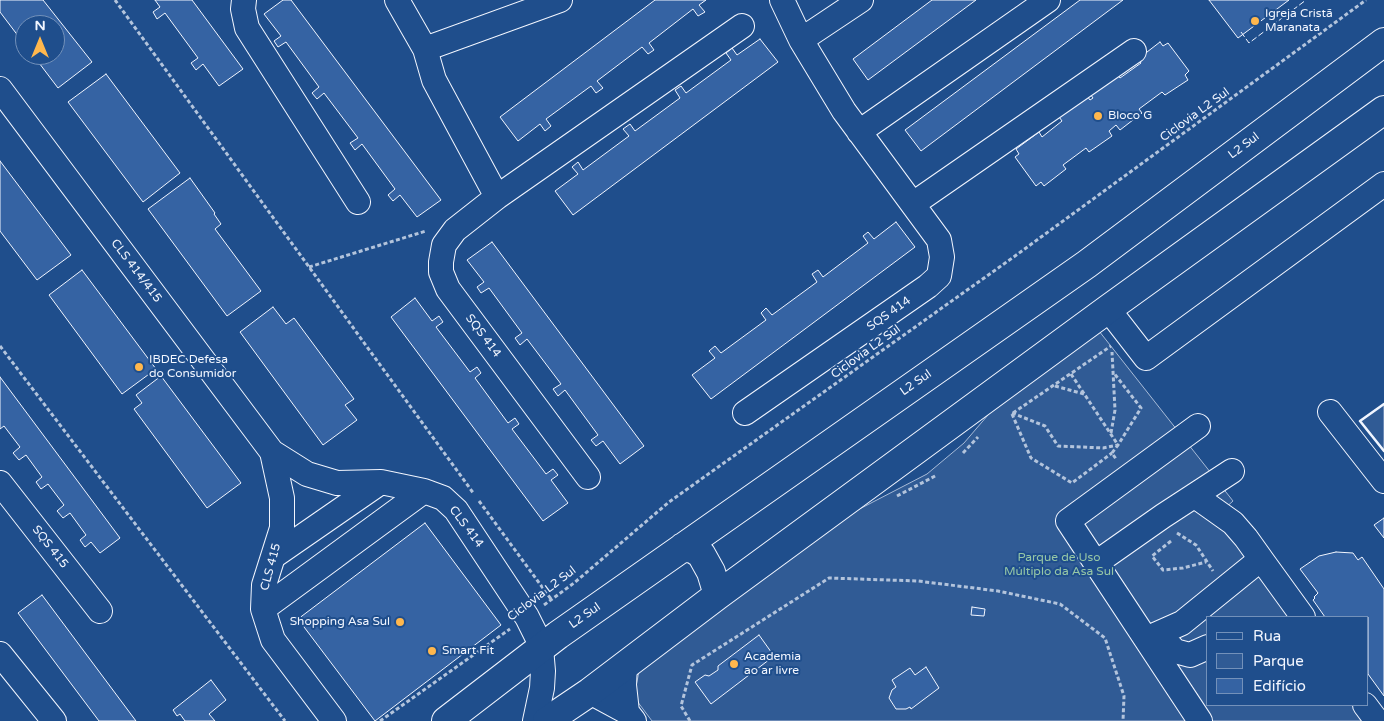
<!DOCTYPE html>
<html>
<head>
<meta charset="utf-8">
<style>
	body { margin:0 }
	#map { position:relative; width:1384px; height:721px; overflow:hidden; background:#1f4e8c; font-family:"Varela Round",sans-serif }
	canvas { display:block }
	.legend { position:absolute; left:1206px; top:616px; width:162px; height:90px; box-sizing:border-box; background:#1f4e8c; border:1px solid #7391ba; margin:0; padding:6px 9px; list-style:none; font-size:15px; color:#f2f6ff }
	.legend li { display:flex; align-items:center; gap:10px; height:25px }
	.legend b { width:25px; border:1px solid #7391ba }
	.north { position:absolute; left:15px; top:15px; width:50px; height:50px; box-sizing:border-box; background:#1f4e8c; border:1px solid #7391ba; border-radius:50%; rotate:0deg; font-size:14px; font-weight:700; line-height:20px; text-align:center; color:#f2f6ff }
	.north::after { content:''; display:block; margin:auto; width:18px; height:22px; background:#ffb74d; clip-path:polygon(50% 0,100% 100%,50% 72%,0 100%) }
</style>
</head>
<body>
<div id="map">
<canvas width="1384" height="721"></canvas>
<ul class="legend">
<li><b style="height:6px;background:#1f4e8c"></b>Rua</li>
<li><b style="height:14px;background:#305b95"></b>Parque</li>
<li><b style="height:14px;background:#3563a3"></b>Edifício</li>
</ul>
<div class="north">N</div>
</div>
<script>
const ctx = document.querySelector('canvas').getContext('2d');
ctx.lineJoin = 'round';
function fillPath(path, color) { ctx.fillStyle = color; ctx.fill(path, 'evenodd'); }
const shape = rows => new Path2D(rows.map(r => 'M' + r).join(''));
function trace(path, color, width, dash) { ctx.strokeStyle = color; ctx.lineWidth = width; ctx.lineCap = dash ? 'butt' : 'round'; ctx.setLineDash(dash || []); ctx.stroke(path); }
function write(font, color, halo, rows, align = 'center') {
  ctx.font = font + ' "Varela Round",sans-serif'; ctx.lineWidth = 4; ctx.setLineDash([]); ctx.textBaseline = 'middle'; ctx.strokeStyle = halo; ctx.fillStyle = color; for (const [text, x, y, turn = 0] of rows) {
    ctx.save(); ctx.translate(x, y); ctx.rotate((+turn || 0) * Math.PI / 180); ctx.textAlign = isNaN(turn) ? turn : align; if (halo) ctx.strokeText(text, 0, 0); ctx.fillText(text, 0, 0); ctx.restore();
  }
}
const green = shape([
	[1099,331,1233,501,1222,511,1303,617,1208,617,1208,705,1368,705,1382,721,652,721,634,697,640,666,844,517,927,474,964,443,994,408,1099,331],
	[1384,404,1384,451,1360,421,1384,404]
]);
const building = shape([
	[0,0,43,0,92,62,58,88,33,55,55,55,55,25,25,25,25,45,0,12,0,0],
	[155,0,192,0,243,69,219,86,203,64,196,70,191,63,198,58,165,13,157,19,153,12,160,7,155,0],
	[283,0,291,0,441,200,417,217,400,195,393,201,388,195,395,189,362,144,355,150,350,143,358,138,324,93,317,99,312,93,319,87,286,42,278,47,274,41,281,36,264,14,283,0],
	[655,0,706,0,699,5,705,12,698,16,693,9,649,43,654,50,648,54,642,47,597,81,603,88,596,93,591,86,546,119,551,126,545,131,540,124,518,141,500,117,655,0],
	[932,0,976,0,868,80,853,59,932,0],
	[1080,0,1123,0,921,151,905,130,1080,0],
	[1209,0,1289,0,1238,38,1209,0],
	[760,39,778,62,573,215,555,191,578,174,572,167,578,162,583,170,629,136,623,129,630,124,635,131,680,98,675,90,681,86,686,93,731,60,726,53,732,48,737,55,760,39],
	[1160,42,1163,46,1168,43,1189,71,1185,75,1188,80,1165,95,1162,92,1139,109,1142,113,1120,130,1116,125,1109,131,1112,136,1089,152,1086,148,1063,165,1066,169,1044,186,1041,182,1036,186,1015,157,1019,154,1016,149,1039,132,1042,137,1062,121,1057,114,1085,93,1090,100,1093,98,1088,91,1115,71,1120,78,1141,63,1138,59,1160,42],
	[106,74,180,173,143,202,68,102,106,74],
	[0,161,71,255,37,280,0,231,0,161],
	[190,178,215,213,214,214,221,224,215,229,261,291,227,316,148,209,190,178],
	[896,222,915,247,711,399,692,375,715,358,709,351,715,346,721,353,766,320,761,313,766,308,772,315,817,282,812,274,818,270,823,277,868,243,863,236,868,232,874,239,896,222],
	[492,242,644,446,620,464,603,441,596,446,591,440,598,435,565,390,558,396,553,389,561,384,527,339,520,345,515,338,522,333,489,288,481,293,477,287,484,282,467,260,492,242],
	[82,270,156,369,122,394,49,295,82,270],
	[415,298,432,321,439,316,443,322,436,327,470,372,477,367,481,373,475,378,508,423,515,418,519,424,512,429,546,474,553,469,558,475,551,480,568,503,543,521,391,317,415,298],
	[273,307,286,324,294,318,354,399,345,405,357,420,323,445,240,332,273,307],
	[161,376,241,483,207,508,134,409,142,403,136,395,161,376],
	[0,377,120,538,100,553,91,542,85,547,80,540,86,535,70,513,63,518,57,511,64,505,48,484,41,489,36,482,42,477,26,455,19,460,13,453,20,447,4,426,0,429,0,377],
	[1384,518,1384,538,1374,525,1384,518],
	[425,523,501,625,375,721,298,619,425,523],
	[1336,552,1353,553,1358,560,1362,557,1384,589,1384,696,1368,674,1368,617,1325,617,1313,600,1315,598,1314,597,1318,593,1300,569,1319,556,1336,552],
	[42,595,136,721,99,721,18,613,42,595],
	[972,607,985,609,984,616,971,615,972,607],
	[759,635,774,656,711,704,695,682,705,675,709,676,718,670,718,666,759,635],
	[926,667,939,688,911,709,910,707,906,709,896,709,889,698,892,690,896,687,892,680,910,668,915,675,926,667],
	[211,680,226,700,209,714,215,721,185,721,180,714,177,716,173,710,211,680]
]);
const path = shape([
	[115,0,474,494],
	[309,267,426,231],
	[0,346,285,721],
	[1071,374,1118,445,1112,453,1116,459],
	[1055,386,1084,394],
	[1012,413,1045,426,1058,446,1103,448,1118,445,1141,408,1113,372],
	[1013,413,1111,346],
	[1012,414,1031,458,1072,483,1112,453],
	[1111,433,1115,410,1112,352],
	[963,453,978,437],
	[897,496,937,475],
	[479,501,551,599],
	[1177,533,1196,545,1213,571],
	[1171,541,1152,556,1163,570,1183,568,1206,562],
	[544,605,574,583,669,502,1015,256,1366,0],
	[380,721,510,629],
	[690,721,681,706,692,665,829,578,918,581,998,591,1060,604,1105,638,1124,696,1123,721]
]);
const minor = shape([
	[244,0,243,9,247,28,358,202],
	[397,0,425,49,434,80,497,197],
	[801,40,861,0],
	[425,49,560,0],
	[0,89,272,452,307,474,337,483,381,482,424,491,443,498,456,510,527,617,537,637,541,648,543,671,542,688,535,721],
	[859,132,1048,0],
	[913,204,1134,51],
	[1108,309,1146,358,1384,184],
	[1330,412,1384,481],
	[745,413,928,286,939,276,942,257,939,240,844,111,801,40,782,0],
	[1198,426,1068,521,1200,721],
	[272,452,282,498,282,528,264,585,263,609,273,640,334,721],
	[588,477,448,289,441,272,441,262,444,245,455,230,497,197,742,26],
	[0,483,100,611],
	[274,556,381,482],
	[1261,559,1303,617],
	[1096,563,1163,516,1232,471],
	[263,609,424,491],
	[1159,634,1175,651,1190,655,1208,647],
	[1146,639,1182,623,1261,559,1246,538,1233,523,1195,496],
	[0,654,54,721],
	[625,664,624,685,627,712],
	[590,692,627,712,634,721],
	[1365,705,1377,721]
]);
const major = shape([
	[683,547,693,549,701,554,711,572,718,595],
	[446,721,558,635,1087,264,1384,42],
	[547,721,590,692,718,595,1108,309,1384,110]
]);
const fence = shape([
	[1241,32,1249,43,1306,0]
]);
const wall = shape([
	[1384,404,1360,421,1384,451]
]);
const markers = [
	[1255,21,5,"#ffb74d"],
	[1098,116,5,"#ffb74d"],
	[139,367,5,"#ffb74d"],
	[400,622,5,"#ffb74d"],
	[432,651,5,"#ffb74d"],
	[734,664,5,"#ffb74d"]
];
const poiNames = [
	["Igreja Cristã",1265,14],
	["Maranata",1265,28],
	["Bloco G",1108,116],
	["IBDEC Defesa",149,360],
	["do Consumidor",149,374],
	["Shopping Asa Sul",390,622,"right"],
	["Smart Fit",442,651],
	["Academia",744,657],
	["ao ar livre",744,671]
];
const streetNames = [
	["Ciclovia L2 Sul",1195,115,-36],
	["L2 Sul",1244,146,-37],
	["CLS 414/415",136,271,53],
	["SQS 414",889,314,-35],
	["SQS 414",483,336,53],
	["Ciclovia L2 Sul",866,352,-36],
	["L2 Sul",916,383,-35],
	["CLS 414",466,527,53],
	["SQS 415",50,547,52],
	["CLS 415",271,567,-75],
	["Ciclovia L2 Sul",542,594,-37],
	["L2 Sul",585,616,-35]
];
const parkNames = [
	["Parque de Uso",1059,558],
	["Múltiplo da Asa Sul",1059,572]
];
fillPath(green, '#305b95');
trace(green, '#a8bbd7', 1);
fillPath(building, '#3563a3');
trace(building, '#f2f6ff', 1);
trace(minor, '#f2f6ff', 26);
trace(major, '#f2f6ff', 30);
trace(path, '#b3c4dc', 3, [4, 2.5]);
trace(minor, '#1f4e8c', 24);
trace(major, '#1f4e8c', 28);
trace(fence, '#f2f6ff', 1, [6, 2.5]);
trace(wall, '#f2f6ff', 2.5);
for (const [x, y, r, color] of markers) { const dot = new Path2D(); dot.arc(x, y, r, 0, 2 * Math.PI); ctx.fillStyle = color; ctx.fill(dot); trace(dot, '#1f4e8c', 2); }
write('12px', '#f2f6ff', '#1f4e8c', poiNames, 'left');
write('12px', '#f2f6ff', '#1f4e8c', streetNames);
write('12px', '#97c8a6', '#1f4e8c', parkNames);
</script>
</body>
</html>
